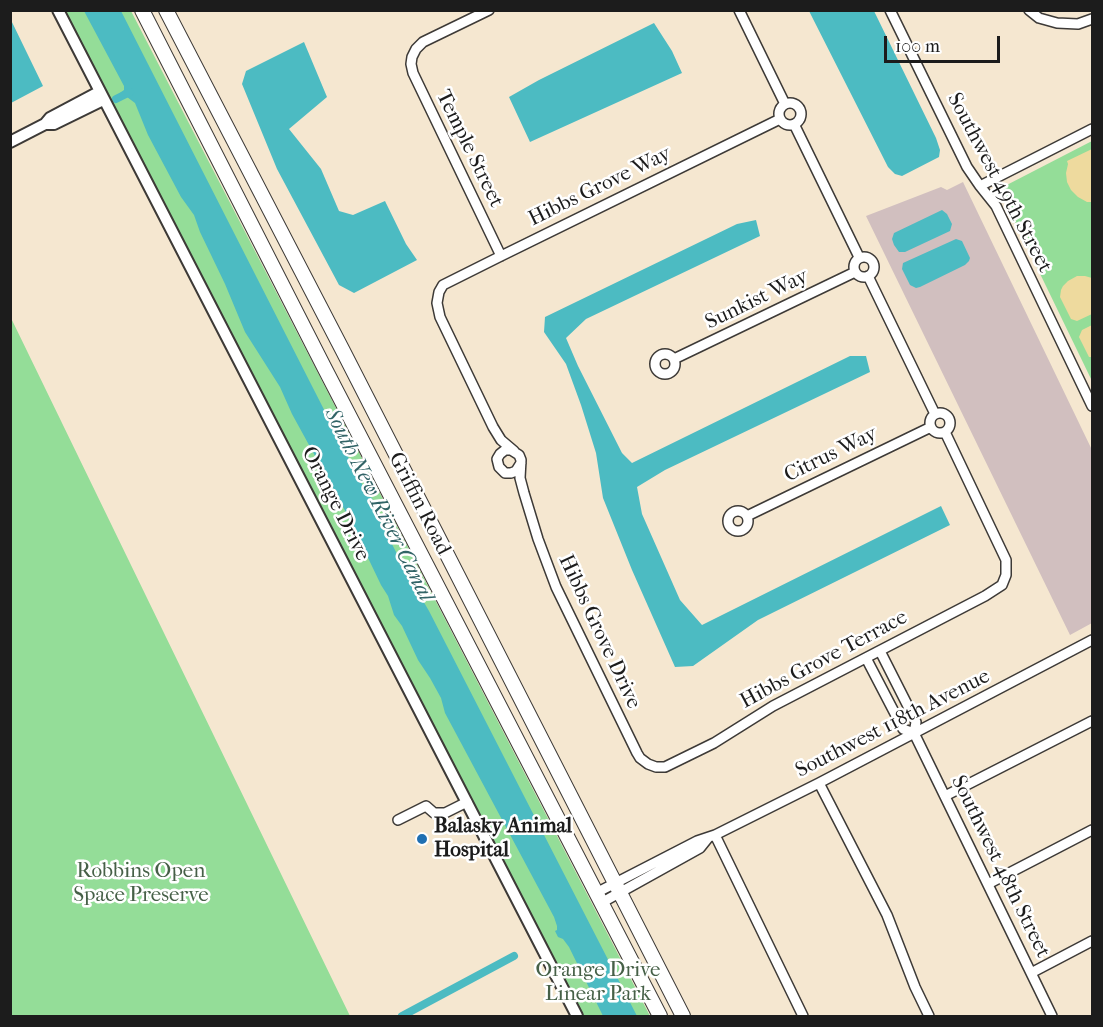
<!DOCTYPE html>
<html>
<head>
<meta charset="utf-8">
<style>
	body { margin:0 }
	#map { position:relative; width:1103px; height:1027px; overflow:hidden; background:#f5e7d0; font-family:"IM FELL French Canon",serif }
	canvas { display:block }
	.frame { position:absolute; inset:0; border:12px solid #1c1c1c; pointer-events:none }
	.scale { position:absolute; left:884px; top:36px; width:116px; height:27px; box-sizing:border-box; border:3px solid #1c1c1c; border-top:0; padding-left:8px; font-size:18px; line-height:21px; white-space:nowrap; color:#1c1c1c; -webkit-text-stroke:4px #fff; paint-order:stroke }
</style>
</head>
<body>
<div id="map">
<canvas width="1103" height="1027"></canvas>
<div class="frame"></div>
<div class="scale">100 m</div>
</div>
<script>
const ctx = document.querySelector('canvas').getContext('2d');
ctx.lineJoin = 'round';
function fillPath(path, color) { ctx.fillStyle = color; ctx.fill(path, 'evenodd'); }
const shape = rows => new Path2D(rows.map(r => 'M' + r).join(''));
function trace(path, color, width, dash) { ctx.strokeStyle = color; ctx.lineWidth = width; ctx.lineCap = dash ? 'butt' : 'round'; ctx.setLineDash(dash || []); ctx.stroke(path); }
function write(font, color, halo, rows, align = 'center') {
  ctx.font = font + ' "IM FELL French Canon",serif'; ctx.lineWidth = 5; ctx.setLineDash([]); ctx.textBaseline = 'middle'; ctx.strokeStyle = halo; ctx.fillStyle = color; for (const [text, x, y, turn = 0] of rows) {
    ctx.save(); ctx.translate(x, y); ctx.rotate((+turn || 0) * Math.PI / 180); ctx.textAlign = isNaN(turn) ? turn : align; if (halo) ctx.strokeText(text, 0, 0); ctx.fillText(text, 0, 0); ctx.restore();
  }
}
const industrial = shape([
	[963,182,1092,450,1092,623,1070,635,866,216,941,187,947,190]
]);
const green = shape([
	[63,11,131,11,650,1016,581,1016],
	[1092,141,1092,381,999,189],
	[10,318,11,318,350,1016,11,1016]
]);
const sand = shape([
	[1092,149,1092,202,1087,202,1078,197,1071,190,1067,182,1066,173,1068,164,1067,161],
	[1077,276,1085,276,1092,278,1092,314,1077,321,1071,319,1060,297,1061,290,1063,286,1068,281],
	[1092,325,1092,357,1089,357,1079,337,1082,330]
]);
const water = shape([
	[84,11,121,11,368,496,372,498,381,523,409,577,429,611,637,1016,603,1016,569,947,563,939,558,937,555,931,557,930,557,926,554,917,445,713,441,698,430,678,418,660,402,626,394,615,388,596,381,585,348,516,292,414,280,387,245,332,225,284,200,232,194,215,181,197,148,135,135,103,127,97,123,99,120,93,124,90,124,86],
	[809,11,874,11,936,138,940,150,939,157,902,176,895,174,888,167],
	[10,18,43,86,11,103,10,103],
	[654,23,672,51,682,73,530,142,509,97,539,80],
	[304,42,327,97,289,129,321,169,339,211,353,215,385,201,406,244,417,260,354,293,339,285,277,169,242,84,246,71],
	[942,210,947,214,952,224,950,231,905,252,899,252,894,245,892,239,894,233],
	[756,220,760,236,586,319,566,338,578,366,622,453,632,463,850,356,866,356,870,372,665,470,637,487,642,514,680,600,702,625,941,506,950,525,758,620,693,666,675,667,632,570,603,498,596,453,581,405,566,364,544,332,545,317,737,224],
	[956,239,962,241,970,258,969,261,965,265,920,287,916,288,910,285,902,269,903,263]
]);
const canal = shape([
	[116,99,130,92],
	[402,1016,514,956]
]);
const minor = shape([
	[489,10,423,42,416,49,412,57,411,64,413,73,501,256],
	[739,10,785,104],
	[890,10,967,167,980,186,996,206,1092,406],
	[1029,10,1039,18,1057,23,1078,24,1092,19],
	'779 114a11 11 0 1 1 22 0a11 11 0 1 1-22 0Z',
	[794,124,859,257],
	[980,186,1092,129],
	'854 267a10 10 0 1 1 20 0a10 10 0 1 1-20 0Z',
	[868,276,935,414],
	'655 364a10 10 0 1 1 20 0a10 10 0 1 1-20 0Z',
	[674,359,855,272],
	'930 423a10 10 0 1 1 20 0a10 10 0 1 1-20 0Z',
	[514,451,501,440,493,427,440,317,437,303,439,292,443,285,501,256,780,119],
	[521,463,516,471,511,473,505,473,499,467,497,459,500,454,505,450,511,450,519,455,521,460,520,478,524,493,538,539,556,587,637,753,640,758,648,764,656,767,665,767,714,743,773,706,985,596,1002,585,1006,575,1006,560,945,432],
	'728 521a10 10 0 1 1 20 0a10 10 0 1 1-20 0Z',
	[747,516,931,427],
	[880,651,916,722,914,733,1052,1016],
	[866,658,903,729,914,733],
	[819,783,887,915,915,987,929,1016],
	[945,796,1092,721],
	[398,820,426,806,434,813,445,813,467,802],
	[715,835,803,1016],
	[988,884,1092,830],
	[596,893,697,841,715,835,819,783,1092,640],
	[601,903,700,848,708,838],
	[1031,973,1092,941]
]);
const tertiary = shape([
	[58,10,577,1016],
	[45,124,54,124,103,100],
	[10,142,45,124,50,118,99,92]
]);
const primary = shape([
	[142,10,324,367,660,1016],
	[166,10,343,351,683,1016]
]);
const markers = [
	[422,839,6,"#1f6fb2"]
];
const streetNames = [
	["Temple Street",469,149,64],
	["Southwest 49th Street",999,183,62],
	["Hibbs Grove Way",600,187,-26],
	["Sunkist Way",757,300,-26],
	["Citrus Way",831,455,-26],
	["Orange Drive",335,504,63],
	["Griffin Road",419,504,63],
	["Hibbs Grove Drive",599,632,65],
	["Hibbs Grove Terrace",824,660,-28],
	["Southwest 118th Avenue",893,724,-27],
	["Southwest 48th Street",1000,867,64]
];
const poiNames = [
	["Balasky Animal",434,827],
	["Hospital",434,851]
];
const parkNames = [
	["Robbins Open",141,872],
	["Space Preserve",141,896],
	["Orange Drive",598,971],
	["Linear Park",598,995]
];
const waterNames = [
	["South New River Canal",378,505,63]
];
fillPath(industrial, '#d1bfbf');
fillPath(green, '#94dd98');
fillPath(sand, '#eeda9e');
fillPath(water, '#4cbbc2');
trace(canal, '#4cbbc2', 8);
trace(minor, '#3d3a37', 12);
trace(tertiary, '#3d3a37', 14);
trace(primary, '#3d3a37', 16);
trace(minor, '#fff', 9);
trace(tertiary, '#fff', 10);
trace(primary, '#fff', 14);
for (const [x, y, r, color] of markers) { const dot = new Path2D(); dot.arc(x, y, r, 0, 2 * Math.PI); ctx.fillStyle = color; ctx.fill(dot); trace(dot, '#fff', 2); }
write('21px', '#1c1c1c', '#fff', streetNames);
write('bold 21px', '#1c1c1c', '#fff', poiNames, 'left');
write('21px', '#466047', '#fff', parkNames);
write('italic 22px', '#326467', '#fff', waterNames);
</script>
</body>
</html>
